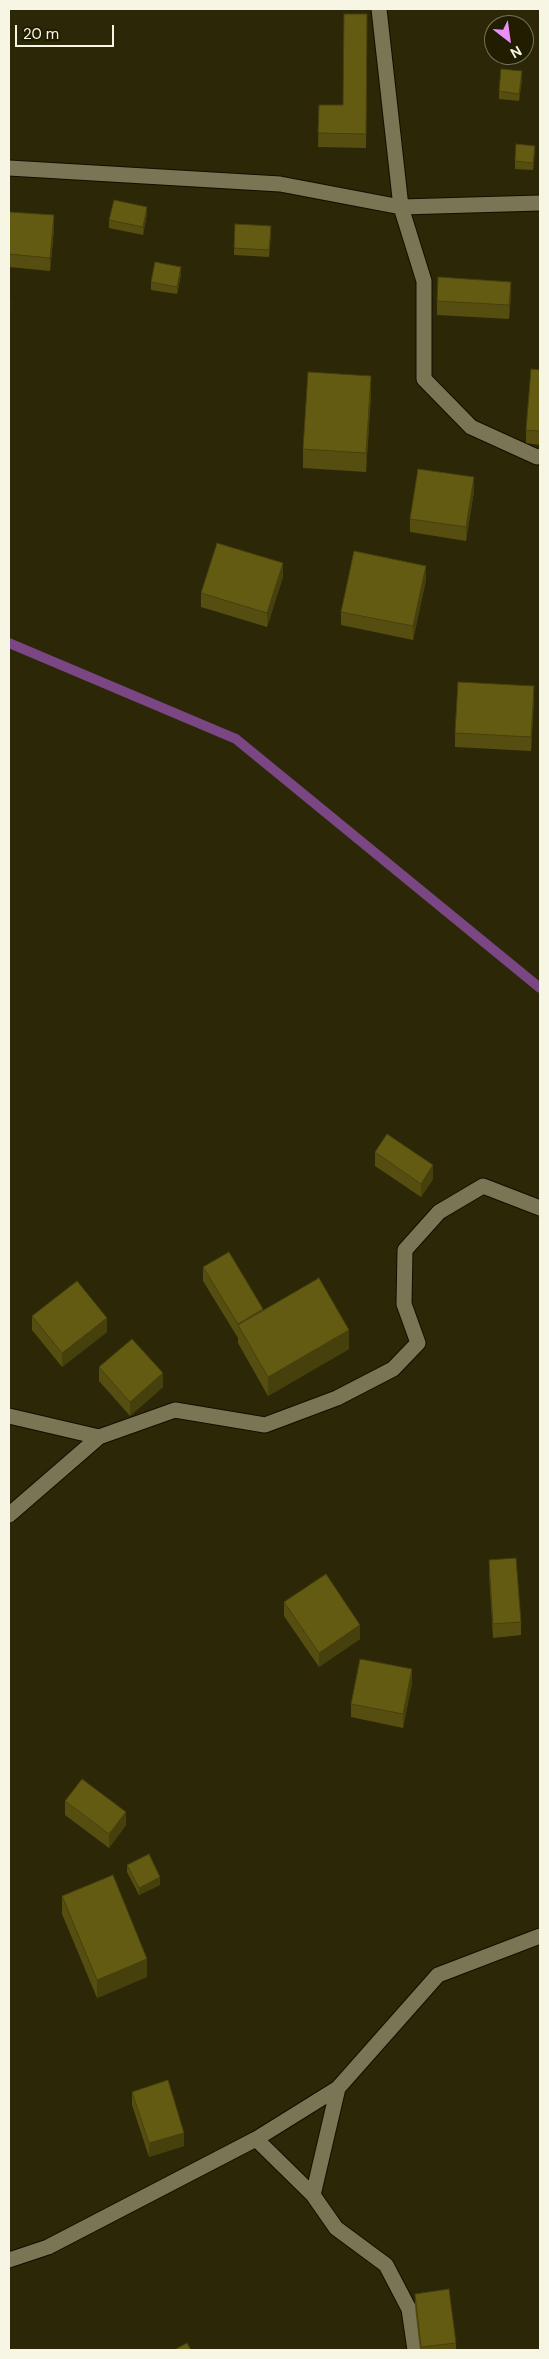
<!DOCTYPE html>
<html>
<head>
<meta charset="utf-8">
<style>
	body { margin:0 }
	#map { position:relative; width:549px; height:2359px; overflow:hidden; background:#2b2707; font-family:"DM Sans",sans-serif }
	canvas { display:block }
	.frame { position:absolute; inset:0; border:10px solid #f7f5e3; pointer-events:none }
	.north { position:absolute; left:484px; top:15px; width:50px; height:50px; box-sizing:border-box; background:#211d00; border:1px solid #77735b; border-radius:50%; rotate:150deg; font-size:14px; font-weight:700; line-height:20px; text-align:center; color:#f7f5e3 }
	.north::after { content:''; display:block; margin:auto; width:18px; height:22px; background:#eb8dfc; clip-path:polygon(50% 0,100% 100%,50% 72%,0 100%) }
	.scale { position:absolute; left:15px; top:25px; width:99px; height:22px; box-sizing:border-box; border:2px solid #f7f5e3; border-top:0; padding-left:6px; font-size:15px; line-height:18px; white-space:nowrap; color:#f7f5e3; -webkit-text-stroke:4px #211d00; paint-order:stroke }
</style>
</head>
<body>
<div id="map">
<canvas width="549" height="2359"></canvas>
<div class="frame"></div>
<div class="north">N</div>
<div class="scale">20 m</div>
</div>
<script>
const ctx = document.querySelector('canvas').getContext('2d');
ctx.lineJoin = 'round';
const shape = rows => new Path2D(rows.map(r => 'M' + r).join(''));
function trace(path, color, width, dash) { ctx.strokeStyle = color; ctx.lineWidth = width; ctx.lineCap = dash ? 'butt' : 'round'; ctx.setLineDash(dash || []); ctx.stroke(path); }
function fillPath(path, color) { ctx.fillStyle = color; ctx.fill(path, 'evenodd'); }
const stream = shape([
	[9,643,236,739,540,988]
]);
const street = shape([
	[379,9,401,207,424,281,424,379,471,427,537,457,540,456],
	[9,168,280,184,401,207,540,203],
	[9,1416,99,1437,175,1410,265,1425,337,1398,393,1369,418,1343,404,1304,405,1250,439,1212,483,1186,540,1208],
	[9,1515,99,1437],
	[338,2088,313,2195,336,2228,386,2265,409,2309,415,2350],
	[256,2139,313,2195],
	[9,2260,48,2247,256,2139,338,2088,438,1975,540,1936]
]);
const wall = shape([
	[367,14,366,148,318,147,319,105,343,105],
	[522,79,519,101,499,99,499,91],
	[535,153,533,170,515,169,515,161],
	[9,212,54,229,50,271,9,267],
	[147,214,143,235,109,228,109,220],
	[271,234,269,257,234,255,234,248],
	[181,275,177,294,151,290,151,282],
	[511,295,509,319,437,315,437,301],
	[540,370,540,445,526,443,526,430],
	[371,395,366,472,303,468,303,449],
	[474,491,466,541,410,532,410,519],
	[283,577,267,627,201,607,201,593],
	[426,580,413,640,341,625,341,612],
	[534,700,531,751,455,747,455,733],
	[375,1152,433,1179,421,1197,375,1166],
	[203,1267,263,1310,349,1349,268,1396,238,1343,238,1338,203,1281],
	[32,1316,107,1332,62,1367,32,1330],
	[99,1367,163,1387,130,1416,99,1381],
	[489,1560,521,1622,521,1635,493,1638,489,1574],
	[284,1602,360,1639,319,1667,284,1616],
	[412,1683,403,1728,351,1717,351,1704],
	[65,1801,126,1825,109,1848,65,1815],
	[127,1865,160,1885,139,1895,127,1872],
	[62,1896,147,1977,97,1998,62,1914],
	[132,2092,184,2146,149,2157,132,2105],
	[415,2294,456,2343,456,2350,420,2350,415,2307]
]);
const shadedWall = shape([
	[522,71,522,79,519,101,519,94],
	[535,146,535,153,533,170,533,163],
	[147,207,147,214,143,235,143,227],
	[54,215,54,229,50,271,50,258],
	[181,267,181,275,177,294,177,287],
	[511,282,511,295,509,319,509,305],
	[10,302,10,315,9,331,9,318],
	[371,376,371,395,366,472,366,453],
	[474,477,474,491,466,541,466,527],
	[283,563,283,577,267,627,267,613],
	[426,566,426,580,413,640,413,626],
	[534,686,534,700,531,751,531,737],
	[433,1165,433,1179,421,1197,421,1184],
	[107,1318,107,1332,62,1367,62,1353],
	[349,1330,349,1349,268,1396,268,1377],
	[163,1373,163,1387,130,1416,130,1402],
	[360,1625,360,1639,319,1667,319,1653],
	[412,1669,412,1683,403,1728,403,1714],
	[126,1812,126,1825,109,1848,109,1834],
	[160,1877,160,1885,139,1895,139,1888],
	[147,1959,147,1977,97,1998,97,1980],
	[184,2133,184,2146,149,2157,149,2143],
	[10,2291,10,2305,9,2305,9,2292]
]);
const building = shape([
	[344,14,367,14,366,134,318,133,319,105,343,105,344,14],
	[501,69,522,71,519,94,499,91,501,69],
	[516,144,535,146,533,163,515,161,516,144],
	[114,200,147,207,143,227,109,220,114,200],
	[9,212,54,215,50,258,9,254,9,212],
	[235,224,271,226,269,250,234,248,235,224],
	[155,262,181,267,177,287,151,282,155,262],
	[438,277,511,282,509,305,437,301,438,277],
	[9,302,10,302,9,318,9,302],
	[531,369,540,370,540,431,526,430,531,369],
	[308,372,371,376,366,453,303,449,308,372],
	[418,469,474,477,466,527,410,519,418,469],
	[217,543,283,563,267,613,201,593,217,543],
	[354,551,426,566,413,626,341,612,354,551],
	[458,682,534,686,531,737,455,733,458,682],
	[387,1134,433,1165,421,1184,375,1152,387,1134],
	[229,1252,263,1309,238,1324,203,1267,229,1252],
	[319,1278,349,1330,268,1377,238,1325,319,1278],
	[77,1281,107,1318,62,1353,32,1316,77,1281],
	[132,1339,163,1373,130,1402,99,1367,132,1339],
	[516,1558,521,1622,493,1624,489,1560,516,1558],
	[326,1574,360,1625,319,1653,284,1602,326,1574],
	[360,1659,412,1669,403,1714,351,1704,360,1659],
	[82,1779,126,1812,109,1834,65,1801,82,1779],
	[149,1854,160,1877,139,1888,127,1865,149,1854],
	[113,1875,147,1959,97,1980,62,1896,113,1875],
	[168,2080,184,2133,149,2143,132,2092,168,2080],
	[449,2289,456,2343,421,2347,415,2294,449,2289],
	[187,2343,191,2350,174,2350,187,2343]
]);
trace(stream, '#7a4784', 10);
trace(street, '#120f00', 17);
trace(street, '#7a7655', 15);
fillPath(wall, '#564e10');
fillPath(shadedWall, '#46400d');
fillPath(building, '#645b13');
trace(building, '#46400d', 1);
</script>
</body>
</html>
